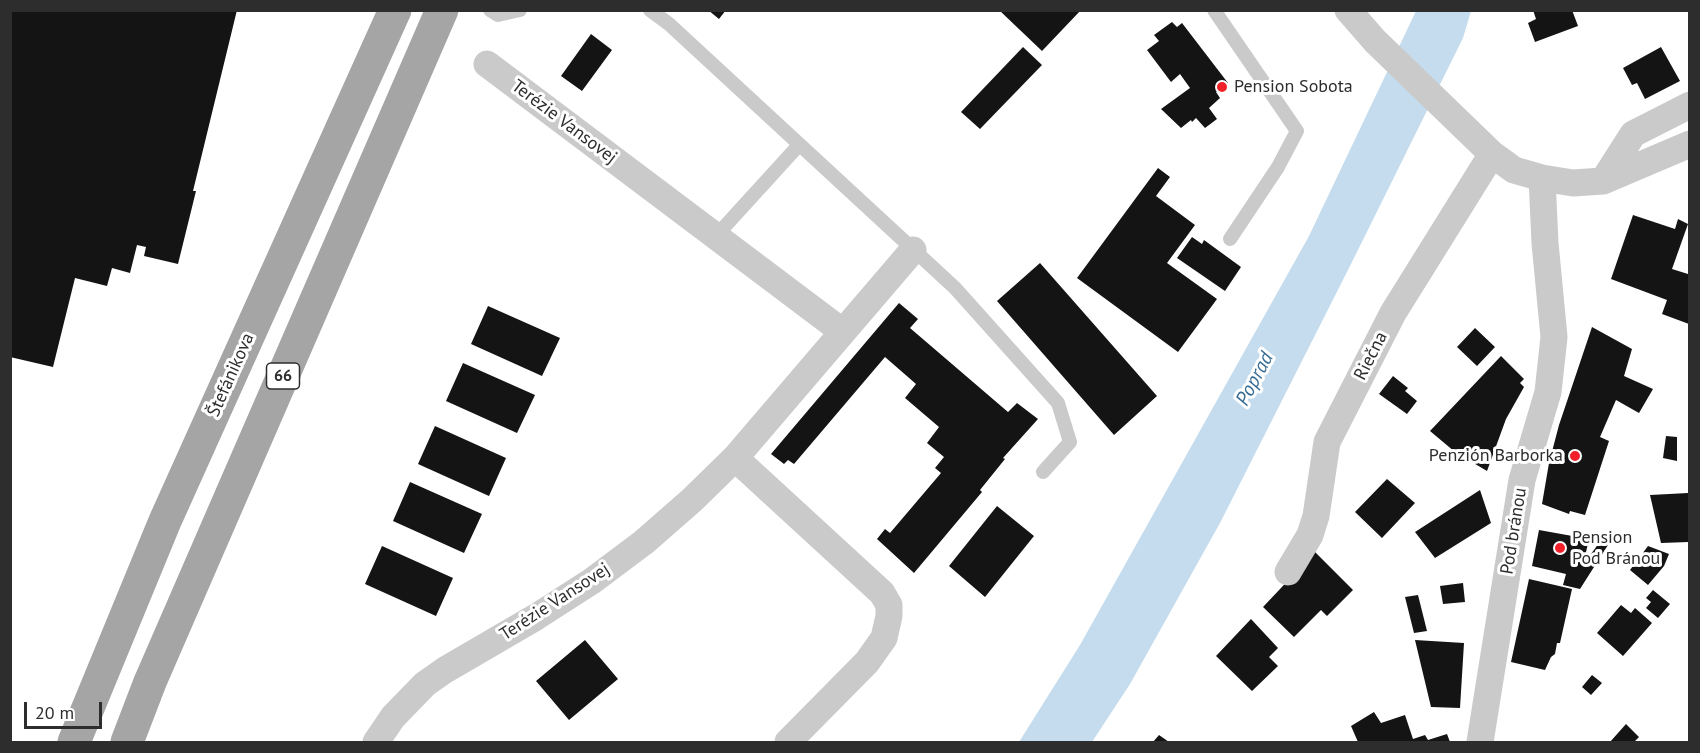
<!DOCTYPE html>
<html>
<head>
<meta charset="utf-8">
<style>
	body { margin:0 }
	#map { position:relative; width:1700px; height:753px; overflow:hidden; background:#fff; font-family:"PT Sans",sans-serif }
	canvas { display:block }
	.frame { position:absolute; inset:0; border:12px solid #2d2d2d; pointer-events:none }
	.scale { position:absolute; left:24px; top:702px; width:78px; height:27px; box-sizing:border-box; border:3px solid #2d2d2d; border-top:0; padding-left:8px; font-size:18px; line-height:21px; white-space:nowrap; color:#2d2d2d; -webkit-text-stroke:4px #fff; paint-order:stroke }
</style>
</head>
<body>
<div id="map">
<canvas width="1700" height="753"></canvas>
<div class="frame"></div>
<div class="scale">20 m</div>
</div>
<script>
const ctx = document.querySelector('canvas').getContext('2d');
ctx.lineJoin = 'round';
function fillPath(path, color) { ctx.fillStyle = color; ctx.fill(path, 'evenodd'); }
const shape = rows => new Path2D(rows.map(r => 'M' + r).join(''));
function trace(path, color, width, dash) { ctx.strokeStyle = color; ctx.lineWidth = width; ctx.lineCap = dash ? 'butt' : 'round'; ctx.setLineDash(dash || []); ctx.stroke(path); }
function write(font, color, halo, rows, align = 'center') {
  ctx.font = font + ' "PT Sans",sans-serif'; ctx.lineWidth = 6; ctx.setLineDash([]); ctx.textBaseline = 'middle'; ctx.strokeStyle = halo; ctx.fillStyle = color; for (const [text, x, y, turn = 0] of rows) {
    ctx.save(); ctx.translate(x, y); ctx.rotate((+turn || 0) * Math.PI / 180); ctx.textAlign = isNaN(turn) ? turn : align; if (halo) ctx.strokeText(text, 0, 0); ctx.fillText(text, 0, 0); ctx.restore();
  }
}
const water = shape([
	[1416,11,1471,11,1463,38,1350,266,1220,523,1130,684,1092,742,1019,742,1080,645,1309,236]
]);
const building = shape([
	[10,10,237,10,193,191,196,191,178,264,144,256,146,247,137,245,130,273,112,268,107,286,75,278,53,367,10,357],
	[708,10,726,10,719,19],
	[999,10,1081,10,1042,51],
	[1533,10,1572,10,1578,26,1535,42,1528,23,1536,19],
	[1172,22,1177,27,1182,23,1228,83,1216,92,1220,98,1209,108,1217,119,1205,128,1196,118,1192,122,1191,120,1181,128,1161,109,1190,88,1180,74,1171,82,1147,50,1159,41,1154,35],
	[591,34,612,50,582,91,561,76],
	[1023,47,1042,65,980,129,961,112],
	[1661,47,1680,81,1645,99,1637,83,1632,85,1623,68],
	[1158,168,1170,177,1156,196,1195,225,1167,263,1217,299,1178,352,1077,278],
	[1633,215,1675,229,1678,219,1688,224,1672,269,1688,274,1689,270,1689,324,1662,314,1667,300,1611,279],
	[1192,237,1202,244,1204,240,1241,267,1225,291,1177,258],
	[1040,263,1157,396,1114,435,997,301],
	[899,303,918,319,910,328,1008,412,1017,403,1038,419,1003,458,1005,459,980,490,982,492,914,573,877,539,885,529,890,533,941,473,935,468,944,457,927,443,939,427,905,398,916,384,885,357,794,464,788,460,784,464,771,454],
	[488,306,560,338,542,376,471,344],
	[1592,327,1632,349,1624,376,1653,389,1639,413,1616,400,1600,437,1609,441,1585,515,1570,511,1569,514,1542,504,1549,463,1559,425],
	[1475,328,1495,347,1477,366,1457,347],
	[1501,356,1524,379,1520,383,1524,387,1506,419,1487,471,1455,452,1430,431],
	[463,363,535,395,517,433,446,401],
	[1393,376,1408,388,1405,391,1417,401,1407,414,1379,394],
	[435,426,506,458,489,496,418,464],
	[1666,436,1677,437,1677,461,1663,458],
	[1387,479,1415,503,1382,538,1355,512],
	[410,482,482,514,464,553,393,521],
	[1480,490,1491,523,1435,558,1415,532],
	[1688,493,1689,542,1661,543,1650,495],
	[997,506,1034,536,985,597,949,566],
	[1539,530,1589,539,1586,552,1591,554,1607,532,1615,534,1580,589,1563,585,1566,574,1532,566],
	[382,546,453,578,436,616,365,584],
	[1648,546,1669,554,1664,566,1648,585,1630,570],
	[1315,552,1353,590,1327,616,1321,610,1294,637,1263,607],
	[1529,579,1572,589,1560,643,1557,643,1555,654,1551,657,1545,670,1511,662],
	[1463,583,1465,602,1443,604,1440,586],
	[1653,590,1670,604,1658,618,1646,608,1651,602,1646,598],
	[1418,595,1427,631,1414,633,1405,597],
	[1621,605,1631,613,1635,608,1652,623,1623,656,1597,633],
	[1251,619,1278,648,1269,657,1278,666,1252,691,1216,656],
	[585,640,618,679,569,720,536,681],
	[1415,640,1464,643,1460,708,1431,707],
	[1592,675,1602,683,1591,695,1582,687],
	[1374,712,1381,723,1405,715,1413,739,1425,735,1428,740,1447,734,1450,742,1358,742,1351,726],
	[1626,724,1639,737,1634,742,1610,742],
	[1159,735,1169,742,1153,742]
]);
const service = shape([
	[490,10,498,15,520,10],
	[650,10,669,24,955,288,1058,403,1070,442,1043,472],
	[1214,10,1297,131,1278,167,1230,239],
	[716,236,799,145]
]);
const minor = shape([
	[1348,10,1375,41,1492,154,1514,170,1542,178,1573,183,1603,181,1690,144],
	[487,64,843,332],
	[1603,181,1633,134,1690,105],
	[735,458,913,250],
	[1288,572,1310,535,1316,516,1327,442,1393,313,1492,154],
	[376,742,393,717,425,684,445,670,536,617,592,581,644,542,692,500,735,458,882,593,889,605,889,616,884,638,867,662,788,742],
	[1480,742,1522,480,1548,392,1554,337,1545,243,1542,178]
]);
const primary = shape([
	[74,742,165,521,395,10],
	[127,742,150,682,442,10]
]);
const markers = [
	[1222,87,6,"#f22129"],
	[1575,456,6,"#f22129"],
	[1560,548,6,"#f22129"]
];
const shields = [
	[283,376,33]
];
const shieldNames = [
	["66",283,376]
];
const poiNames = [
	["Pension Sobota",1234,87],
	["Penzión Barborka",1563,456,"right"],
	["Pension",1572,538],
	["Pod Bránou",1572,559]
];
const streetNames = [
	["Terézie Vansovej",564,122,37],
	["Riečna",1371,356,-63],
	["Štefánikova",231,375,-66],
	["Pod bránou",1514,531,-81],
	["Terézie Vansovej",555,602,-33]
];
const waterNames = [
	["Poprad",1255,379,-62]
];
fillPath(water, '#c4dced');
fillPath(building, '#141414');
trace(service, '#cacaca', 14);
trace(minor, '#cacaca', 27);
trace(primary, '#a5a5a5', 33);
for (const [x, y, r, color] of markers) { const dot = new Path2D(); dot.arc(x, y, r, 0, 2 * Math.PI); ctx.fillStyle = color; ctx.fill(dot); trace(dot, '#fff', 2); }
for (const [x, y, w] of shields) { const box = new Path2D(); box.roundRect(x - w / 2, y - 13, w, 26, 4.5); ctx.fillStyle = '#fff'; ctx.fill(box); trace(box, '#2d2d2d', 1.5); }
write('bold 16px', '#2d2d2d', null, shieldNames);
write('18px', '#2d2d2d', '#fff', poiNames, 'left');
write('18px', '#2d2d2d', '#fff', streetNames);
write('italic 20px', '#366c94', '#fff', waterNames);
</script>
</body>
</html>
